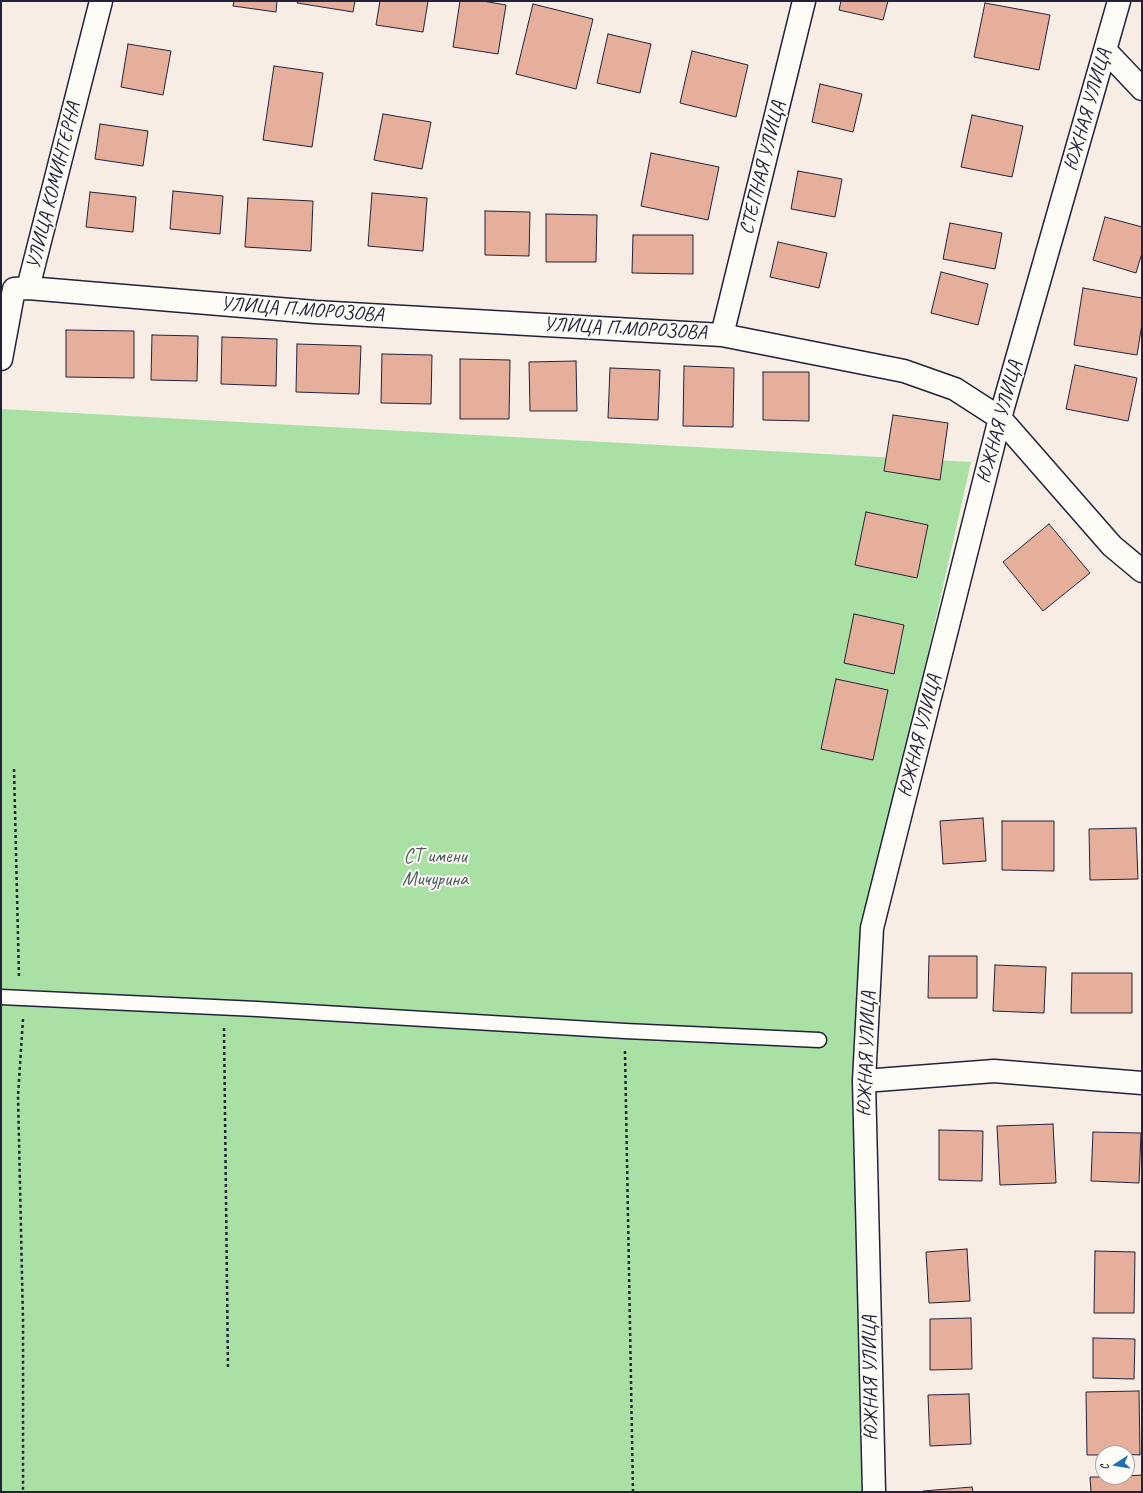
<!DOCTYPE html>
<html>
<head>
<meta charset="utf-8">
<style>
	body { margin:0 }
	#map { position:relative; width:1143px; height:1493px; overflow:hidden; background:#f8ede5; font-family:Caveat,sans-serif }
	canvas { display:block }
	.frame { position:absolute; inset:0; border:2px solid #22223b; pointer-events:none }
	.north { position:absolute; left:1095px; top:1445px; width:40px; height:40px; box-sizing:border-box; background:#fdfcf7; border:1px solid #a5a5ac; border-radius:50%; rotate:258deg; font-size:11px; font-weight:700; line-height:16px; text-align:center; color:#22223b }
	.north::after { content:''; display:block; margin:auto; width:14px; height:18px; background:#1f6fb2; clip-path:polygon(50% 0,100% 100%,50% 72%,0 100%) }
</style>
</head>
<body>
<div id="map">
<canvas width="1143" height="1493"></canvas>
<div class="frame"></div>
<div class="north">С</div>
</div>
<script>
const ctx = document.querySelector('canvas').getContext('2d');
ctx.lineJoin = 'round';
function fillPath(path, color) { ctx.fillStyle = color; ctx.fill(path, 'evenodd'); }
const shape = rows => new Path2D(rows.map(r => 'M' + r).join(''));
function trace(path, color, width, dash) { ctx.strokeStyle = color; ctx.lineWidth = width; ctx.lineCap = dash ? 'butt' : 'round'; ctx.setLineDash(dash || []); ctx.stroke(path); }
function write(font, color, halo, rows, align = 'center') {
  ctx.font = font + ' Caveat,sans-serif'; ctx.lineWidth = 4; ctx.setLineDash([]); ctx.textBaseline = 'middle'; ctx.strokeStyle = halo; ctx.fillStyle = color; for (const [text, x, y, turn = 0] of rows) {
    ctx.save(); ctx.translate(x, y); ctx.rotate((+turn || 0) * Math.PI / 180); ctx.textAlign = isNaN(turn) ? turn : align; if (halo) ctx.strokeText(text, 0, 0); ctx.fillText(text, 0, 0); ctx.restore();
  }
}
const green = shape([
	[1,409,971,462,862,946,869,1492,1,1492]
]);
const building = shape([
	[234,1,277,1,276,12,233,6,234,1],
	[298,1,355,1,353,12,297,3,298,1],
	[380,1,428,1,423,32,376,25,380,1],
	[460,1,483,1,506,5,498,54,453,47,460,1],
	[841,1,888,1,883,20,839,10,841,1],
	[985,3,1050,15,1039,70,974,57,985,3],
	[533,4,593,19,576,89,516,74,533,4],
	[608,34,651,44,640,93,597,83,608,34],
	[128,44,171,51,163,95,121,87,128,44],
	[692,51,748,65,736,117,680,103,692,51],
	[274,66,323,73,312,147,263,140,274,66],
	[820,84,862,94,853,132,812,122,820,84],
	[383,114,431,122,422,169,374,160,383,114],
	[972,115,1023,126,1012,177,961,167,972,115],
	[100,124,148,131,143,166,95,159,100,124],
	[651,153,719,167,708,220,641,206,651,153],
	[798,171,842,179,835,217,791,209,798,171],
	[173,191,223,196,220,234,170,229,173,191],
	[90,192,136,197,133,232,86,227,90,192],
	[372,193,427,198,423,251,368,246,372,193],
	[248,198,313,201,311,251,245,247,248,198],
	[485,211,530,212,529,256,485,255,485,211],
	[546,214,597,215,596,262,546,262,546,214],
	[1105,217,1142,227,1142,253,1136,273,1093,260,1105,217],
	[950,223,1002,233,995,269,943,259,950,223],
	[633,235,693,235,693,274,632,273,633,235],
	[778,242,827,253,819,288,770,277,778,242],
	[941,272,988,284,978,325,931,313,941,272],
	[1083,288,1142,298,1142,324,1137,355,1074,345,1083,288],
	[66,330,134,331,134,378,66,377,66,330],
	[152,335,198,336,197,381,151,380,152,335],
	[222,337,277,339,276,386,221,384,222,337],
	[297,344,361,346,359,394,296,392,297,344],
	[382,354,432,355,431,404,381,403,382,354],
	[460,359,510,360,509,419,460,419,460,359],
	[576,361,577,411,530,411,529,362,576,361],
	[1075,365,1137,378,1128,421,1066,409,1075,365],
	[684,366,734,368,733,427,683,426,684,366],
	[610,368,660,370,658,420,608,418,610,368],
	[763,372,809,372,809,421,763,420,763,372],
	[893,415,948,423,940,480,884,471,893,415],
	[866,512,928,525,917,578,855,565,866,512],
	[1049,524,1090,573,1043,611,1003,562,1049,524],
	[854,614,904,625,894,674,844,663,854,614],
	[836,679,888,690,873,760,821,749,836,679],
	[983,818,986,861,943,864,940,821,983,818],
	[1002,821,1054,821,1054,871,1002,870,1002,821],
	[1136,828,1138,879,1090,880,1089,829,1136,828],
	[929,956,977,956,977,998,928,998,929,956],
	[995,965,1046,967,1044,1013,993,1011,995,965],
	[1072,973,1132,973,1132,1013,1071,1013,1072,973],
	[1053,1124,1056,1183,1000,1185,997,1126,1053,1124],
	[939,1130,983,1131,982,1181,939,1180,939,1130],
	[1093,1132,1141,1133,1139,1183,1091,1181,1093,1132],
	[967,1249,970,1301,929,1303,926,1252,967,1249],
	[1095,1251,1135,1252,1134,1313,1094,1313,1095,1251],
	[971,1318,972,1369,930,1370,930,1319,971,1318],
	[1093,1338,1135,1339,1134,1379,1093,1378,1093,1338],
	[1139,1391,1140,1455,1103,1453,1103,1455,1087,1455,1086,1392,1139,1391],
	[969,1394,971,1444,930,1446,928,1395,969,1394],
	[1142,1475,1142,1492,1091,1492,1090,1477,1127,1477,1127,1476,1142,1475],
	[972,1487,973,1492,923,1492,923,1491,972,1487]
]);
const path = shape([
	[14,769,19,978],
	[23,1019,18,1096,23,1320,23,1492],
	[224,1028,228,1369],
	[625,1051,633,1492]
]);
const lane = shape([
	[1,997,257,1009,625,1031,819,1040]
]);
const street = shape([
	[1105,50,1142,89],
	[28,288,315,312,722,335,904,371,955,389,1000,418,1112,546,1142,571],
	[722,335,804,1],
	[1,359,14,289,28,288,101,1],
	[864,1081,994,1071,1142,1083],
	[874,1492,864,1081,872,928,1000,418,1119,1]
]);
const streetNames = [
	["ЮЖНАЯ УЛИЦА",1088,110,-74],
	["СТЕПНАЯ УЛИЦА",763,168,-76],
	["УЛИЦА КОМИНТЕРНА",54,186,-76],
	["УЛИЦА П.МОРОЗОВА",302,310,4],
	["УЛИЦА П.МОРОЗОВА",625,329,3],
	["ЮЖНАЯ УЛИЦА",1000,422,-75],
	["ЮЖНАЯ УЛИЦА",920,736,-76],
	["ЮЖНАЯ УЛИЦА",867,1054,-88],
	["ЮЖНАЯ УЛИЦА",871,1378,-91]
];
const parkNames = [
	["СТ имени",435,857],
	["Мичурина",435,880]
];
fillPath(green, '#a9e1a4');
fillPath(building, '#e5af9b');
trace(building, '#22223b', 1);
trace(lane, '#22223b', 17);
trace(street, '#22223b', 25);
trace(path, '#22223b', 2.5, [3, 3]);
trace(lane, '#fdfcf7', 14);
trace(street, '#fdfcf7', 22);
write('20px', '#22223b', '#fdfcf7', streetNames);
write('20px', '#4a5b5a', '#fdfcf7', parkNames);
</script>
</body>
</html>
